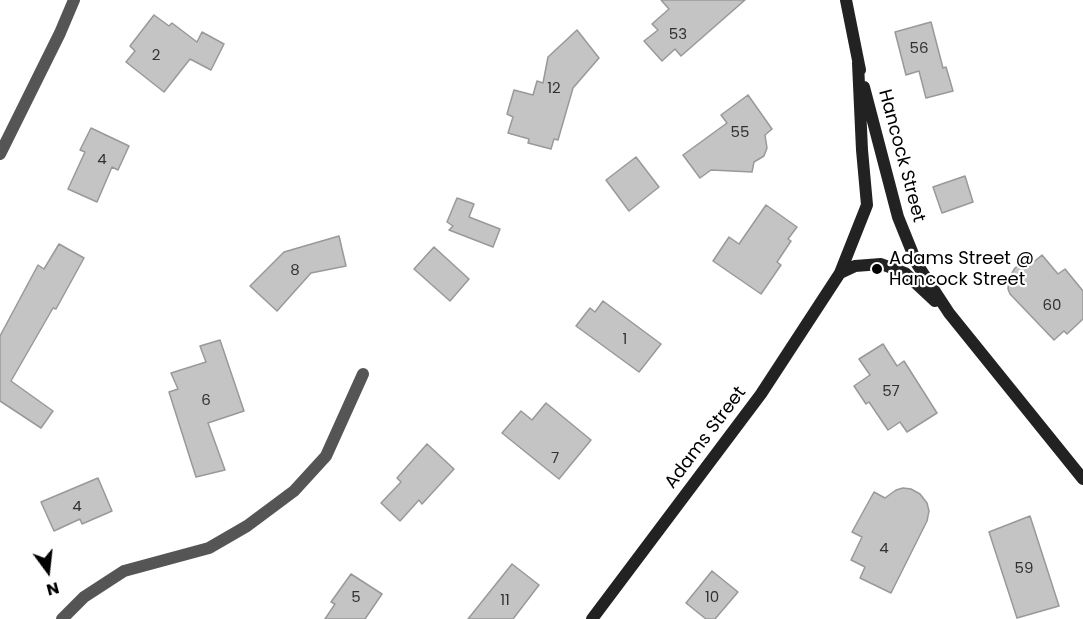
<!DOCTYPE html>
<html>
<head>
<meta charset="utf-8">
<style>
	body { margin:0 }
	#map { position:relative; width:1083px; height:619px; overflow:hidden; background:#fff; font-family:Poppins,sans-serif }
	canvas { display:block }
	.north { position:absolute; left:18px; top:541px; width:60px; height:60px; -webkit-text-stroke:4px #fff; paint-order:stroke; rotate:165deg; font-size:16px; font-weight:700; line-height:24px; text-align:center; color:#000 }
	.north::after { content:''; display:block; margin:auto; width:21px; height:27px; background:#000; clip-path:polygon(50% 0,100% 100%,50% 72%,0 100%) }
</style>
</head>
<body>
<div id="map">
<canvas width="1083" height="619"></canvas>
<div class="north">N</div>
</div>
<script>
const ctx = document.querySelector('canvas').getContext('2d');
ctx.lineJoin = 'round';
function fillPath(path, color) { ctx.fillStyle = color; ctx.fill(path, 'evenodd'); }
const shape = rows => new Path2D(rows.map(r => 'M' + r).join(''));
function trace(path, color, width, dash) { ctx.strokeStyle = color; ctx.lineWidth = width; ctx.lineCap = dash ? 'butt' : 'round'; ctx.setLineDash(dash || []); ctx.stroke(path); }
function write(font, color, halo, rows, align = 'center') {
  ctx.font = font + ' Poppins,sans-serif'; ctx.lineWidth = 4.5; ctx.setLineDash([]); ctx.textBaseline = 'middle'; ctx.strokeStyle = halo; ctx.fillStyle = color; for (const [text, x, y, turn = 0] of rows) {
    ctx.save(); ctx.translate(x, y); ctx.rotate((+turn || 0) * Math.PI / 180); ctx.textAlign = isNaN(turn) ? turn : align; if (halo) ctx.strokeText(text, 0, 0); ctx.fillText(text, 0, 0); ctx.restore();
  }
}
const building = shape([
	[661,0,745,0,681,56,675,49,662,61,644,41,658,30,652,24,669,9,661,0],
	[154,15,169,26,172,23,197,42,202,32,224,44,211,70,190,59,164,92,126,62,135,51,130,46,154,15],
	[931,22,943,68,946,67,953,91,926,98,919,71,906,75,895,32,931,22],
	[577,30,599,58,573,88,558,140,554,139,551,149,528,143,529,139,508,133,513,117,507,114,514,90,533,95,537,81,543,83,548,57,577,30],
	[748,95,772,129,765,135,767,148,764,156,754,162,752,172,711,170,700,178,683,155,727,123,721,115,748,95],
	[91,128,129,146,118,170,112,167,97,202,68,189,85,152,80,150,91,128],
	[636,157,659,187,629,211,606,180,636,157],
	[965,176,973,202,942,213,933,187,965,176],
	[457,198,474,204,469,217,500,229,493,247,449,230,453,226,447,222,457,198],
	[766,205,797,227,788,239,791,241,777,262,781,265,761,294,713,261,729,237,739,244,766,205],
	[339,236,346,266,311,273,277,311,250,286,284,252,339,236],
	[59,244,84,258,56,309,53,308,11,381,53,411,41,428,0,401,0,336,38,265,44,269,59,244],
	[434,247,469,279,450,301,414,269,434,247],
	[1042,255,1058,274,1065,269,1083,291,1083,319,1067,334,1064,331,1054,340,1010,294,1008,289,1009,278,1015,268,1024,261,1029,266,1042,255],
	[603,301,661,344,639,372,576,326,590,308,595,312,603,301],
	[220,340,244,411,208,423,225,470,196,477,169,392,178,389,171,373,206,362,200,346,220,340],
	[883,344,897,366,904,361,937,413,907,432,900,422,888,430,869,402,866,404,854,386,870,375,859,359,883,344],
	[546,403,591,440,559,479,502,433,521,411,532,420,546,403],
	[427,444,454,469,422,504,419,500,400,521,381,503,401,482,397,478,427,444],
	[98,478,112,511,82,524,80,519,54,531,41,502,98,478],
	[903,488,911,489,920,494,927,503,929,511,927,521,891,593,860,578,865,567,851,560,862,537,852,532,874,492,885,498,896,490,903,488],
	[1030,516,1059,606,1017,618,989,532,1030,516],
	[512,564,539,585,513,619,468,619,512,564],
	[712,571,738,592,715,619,706,619,686,603,712,571],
	[351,574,382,594,365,619,325,619,335,604,331,602,351,574]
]);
const street = shape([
	[0,154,60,33,74,0],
	[62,619,84,597,124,571,209,548,247,526,294,491,326,456,363,374]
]);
const secondary = shape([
	[846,0,860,70],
	[864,87,898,217,917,264,949,313,1083,479],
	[840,273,855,266,881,264,905,273,935,301],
	[592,619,761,394,840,273,867,205,862,150,858,63]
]);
const markers = [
	[877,269,6,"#000"]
];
const numberNames = [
	["53",678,35],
	["56",919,49],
	["2",156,56],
	["12",554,89],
	["55",740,133],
	["4",102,160],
	["8",295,271],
	["60",1052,306],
	["1",625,340],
	["57",891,392],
	["6",206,401],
	["7",555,459],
	["4",77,507],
	["4",884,549],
	["59",1024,569],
	["5",356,598],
	["10",712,598],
	["11",505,601]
];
const streetNames = [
	["Hancock Street",901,156,75],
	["Adams Street",706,438,-53]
];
const poiNames = [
	["Adams Street @",889,259],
	["Hancock Street",889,280]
];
fillPath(building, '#c4c4c4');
trace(building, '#999', 1.5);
trace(street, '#555', 12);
trace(secondary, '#222', 12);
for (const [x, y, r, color] of markers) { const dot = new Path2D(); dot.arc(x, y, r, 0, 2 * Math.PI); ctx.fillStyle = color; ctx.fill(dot); trace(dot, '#fff', 2); }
write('15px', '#313131', null, numberNames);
write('18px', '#000', '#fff', streetNames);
write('18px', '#000', '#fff', poiNames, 'left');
</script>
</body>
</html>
